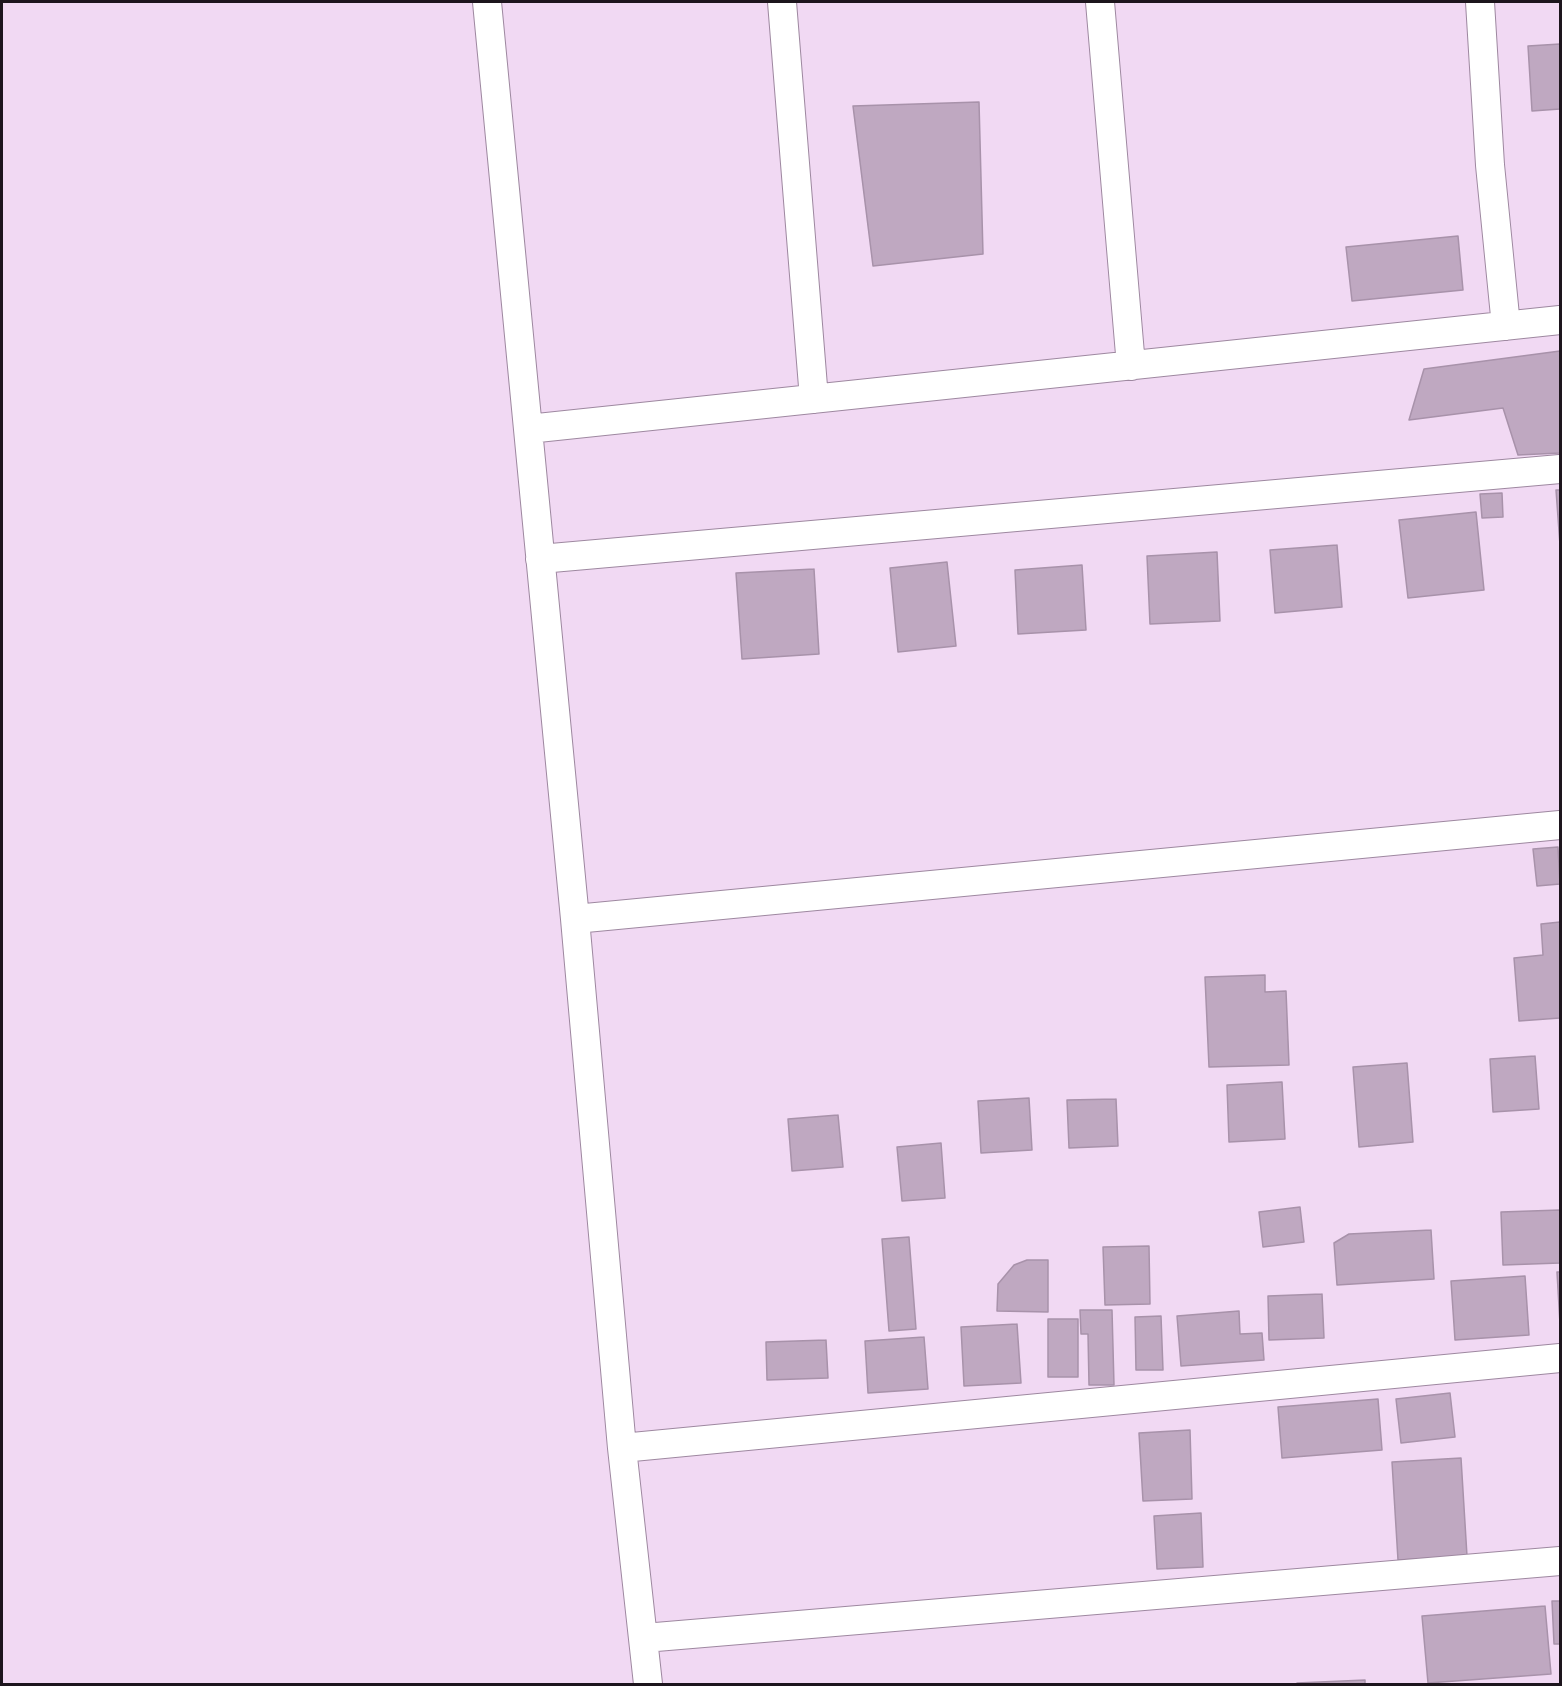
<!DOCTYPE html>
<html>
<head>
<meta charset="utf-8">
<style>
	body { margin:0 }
	#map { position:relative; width:1562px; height:1686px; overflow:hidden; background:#f1d9f3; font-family:Montserrat,sans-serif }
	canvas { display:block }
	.frame { position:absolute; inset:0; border:3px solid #1d151d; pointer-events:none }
</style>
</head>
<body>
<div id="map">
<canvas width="1562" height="1686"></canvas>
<div class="frame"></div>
</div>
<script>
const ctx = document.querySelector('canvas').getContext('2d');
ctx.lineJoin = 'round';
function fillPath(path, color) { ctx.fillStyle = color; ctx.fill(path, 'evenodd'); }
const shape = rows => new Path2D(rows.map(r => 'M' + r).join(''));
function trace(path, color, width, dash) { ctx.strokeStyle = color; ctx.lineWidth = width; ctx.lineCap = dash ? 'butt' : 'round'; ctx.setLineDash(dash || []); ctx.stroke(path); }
const building = shape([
	[1560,44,1560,109,1532,111,1528,46,1560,44],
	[979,102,983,254,873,266,853,106,979,102],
	[1458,236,1463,290,1352,301,1346,247,1458,236],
	[1560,351,1560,453,1518,455,1503,408,1409,420,1424,369,1560,351],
	[1556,490,1560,490,1560,545,1556,490],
	[1502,493,1503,517,1482,518,1480,494,1502,493],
	[1476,512,1484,590,1408,598,1399,520,1476,512],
	[1337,545,1342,607,1275,613,1270,550,1337,545],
	[1217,552,1220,621,1150,624,1147,556,1217,552],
	[947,562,956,646,898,652,890,568,947,562],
	[1082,565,1086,630,1018,634,1015,570,1082,565],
	[814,569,819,654,742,659,736,573,814,569],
	[1558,847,1560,884,1537,886,1533,849,1558,847],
	[1560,922,1560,1018,1519,1021,1514,958,1543,955,1541,924,1560,922],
	[1265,975,1265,992,1286,991,1289,1065,1209,1067,1205,977,1265,975],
	[1535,1056,1539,1109,1493,1112,1490,1059,1535,1056],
	[1407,1063,1413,1142,1359,1147,1353,1067,1407,1063],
	[1282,1082,1285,1139,1229,1142,1227,1085,1282,1082],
	[1029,1098,1032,1150,981,1153,978,1101,1029,1098],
	[1116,1099,1118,1146,1069,1148,1067,1100,1116,1099],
	[838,1115,843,1167,792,1171,788,1119,838,1115],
	[941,1143,945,1198,902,1201,897,1147,941,1143],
	[1300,1207,1304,1242,1263,1247,1259,1212,1300,1207],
	[1560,1210,1560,1263,1503,1265,1501,1212,1560,1210],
	[1431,1230,1434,1279,1337,1285,1334,1243,1349,1234,1431,1230],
	[909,1237,916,1329,889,1331,882,1239,909,1237],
	[1149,1246,1150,1304,1105,1305,1103,1247,1149,1246],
	[1027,1260,1048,1260,1048,1312,997,1311,998,1284,1014,1265,1027,1260],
	[1557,1272,1560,1272,1560,1324,1557,1272],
	[1525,1276,1529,1335,1455,1340,1451,1281,1525,1276],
	[1322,1294,1324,1338,1269,1340,1268,1296,1322,1294],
	[1080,1310,1112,1310,1114,1385,1089,1385,1088,1334,1081,1334,1080,1310],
	[1239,1311,1240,1334,1262,1333,1264,1360,1181,1366,1177,1316,1239,1311],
	[1161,1316,1163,1370,1136,1370,1135,1317,1161,1316],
	[1048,1319,1078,1319,1078,1377,1048,1377,1048,1319],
	[1017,1324,1021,1383,964,1386,961,1327,1017,1324],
	[924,1337,928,1389,868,1393,865,1341,924,1337],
	[826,1340,828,1378,767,1380,766,1342,826,1340],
	[1450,1393,1455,1437,1401,1443,1396,1399,1450,1393],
	[1378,1399,1382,1450,1282,1458,1278,1407,1378,1399],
	[1190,1430,1192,1499,1143,1501,1139,1433,1190,1430],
	[1461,1458,1467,1556,1398,1560,1392,1462,1461,1458],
	[1201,1513,1203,1567,1157,1569,1154,1516,1201,1513],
	[1552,1601,1560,1601,1560,1644,1554,1644,1552,1601],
	[1545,1606,1551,1674,1428,1683,1422,1616,1545,1606],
	[1365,1680,1365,1684,1297,1684,1297,1683,1365,1680]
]);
const street = shape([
	[487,2,575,919,622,1448,648,1684],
	[782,2,814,399],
	[1100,2,1131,366],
	[1480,2,1490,165,1506,326],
	[528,429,1560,320],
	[540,559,1560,469],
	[575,919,1560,825],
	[622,1448,1560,1358],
	[644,1638,1560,1561]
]);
fillPath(building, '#bfa8c1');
trace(building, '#a892aa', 1.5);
trace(street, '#9e88a0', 30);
trace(street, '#fff', 28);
</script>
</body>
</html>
